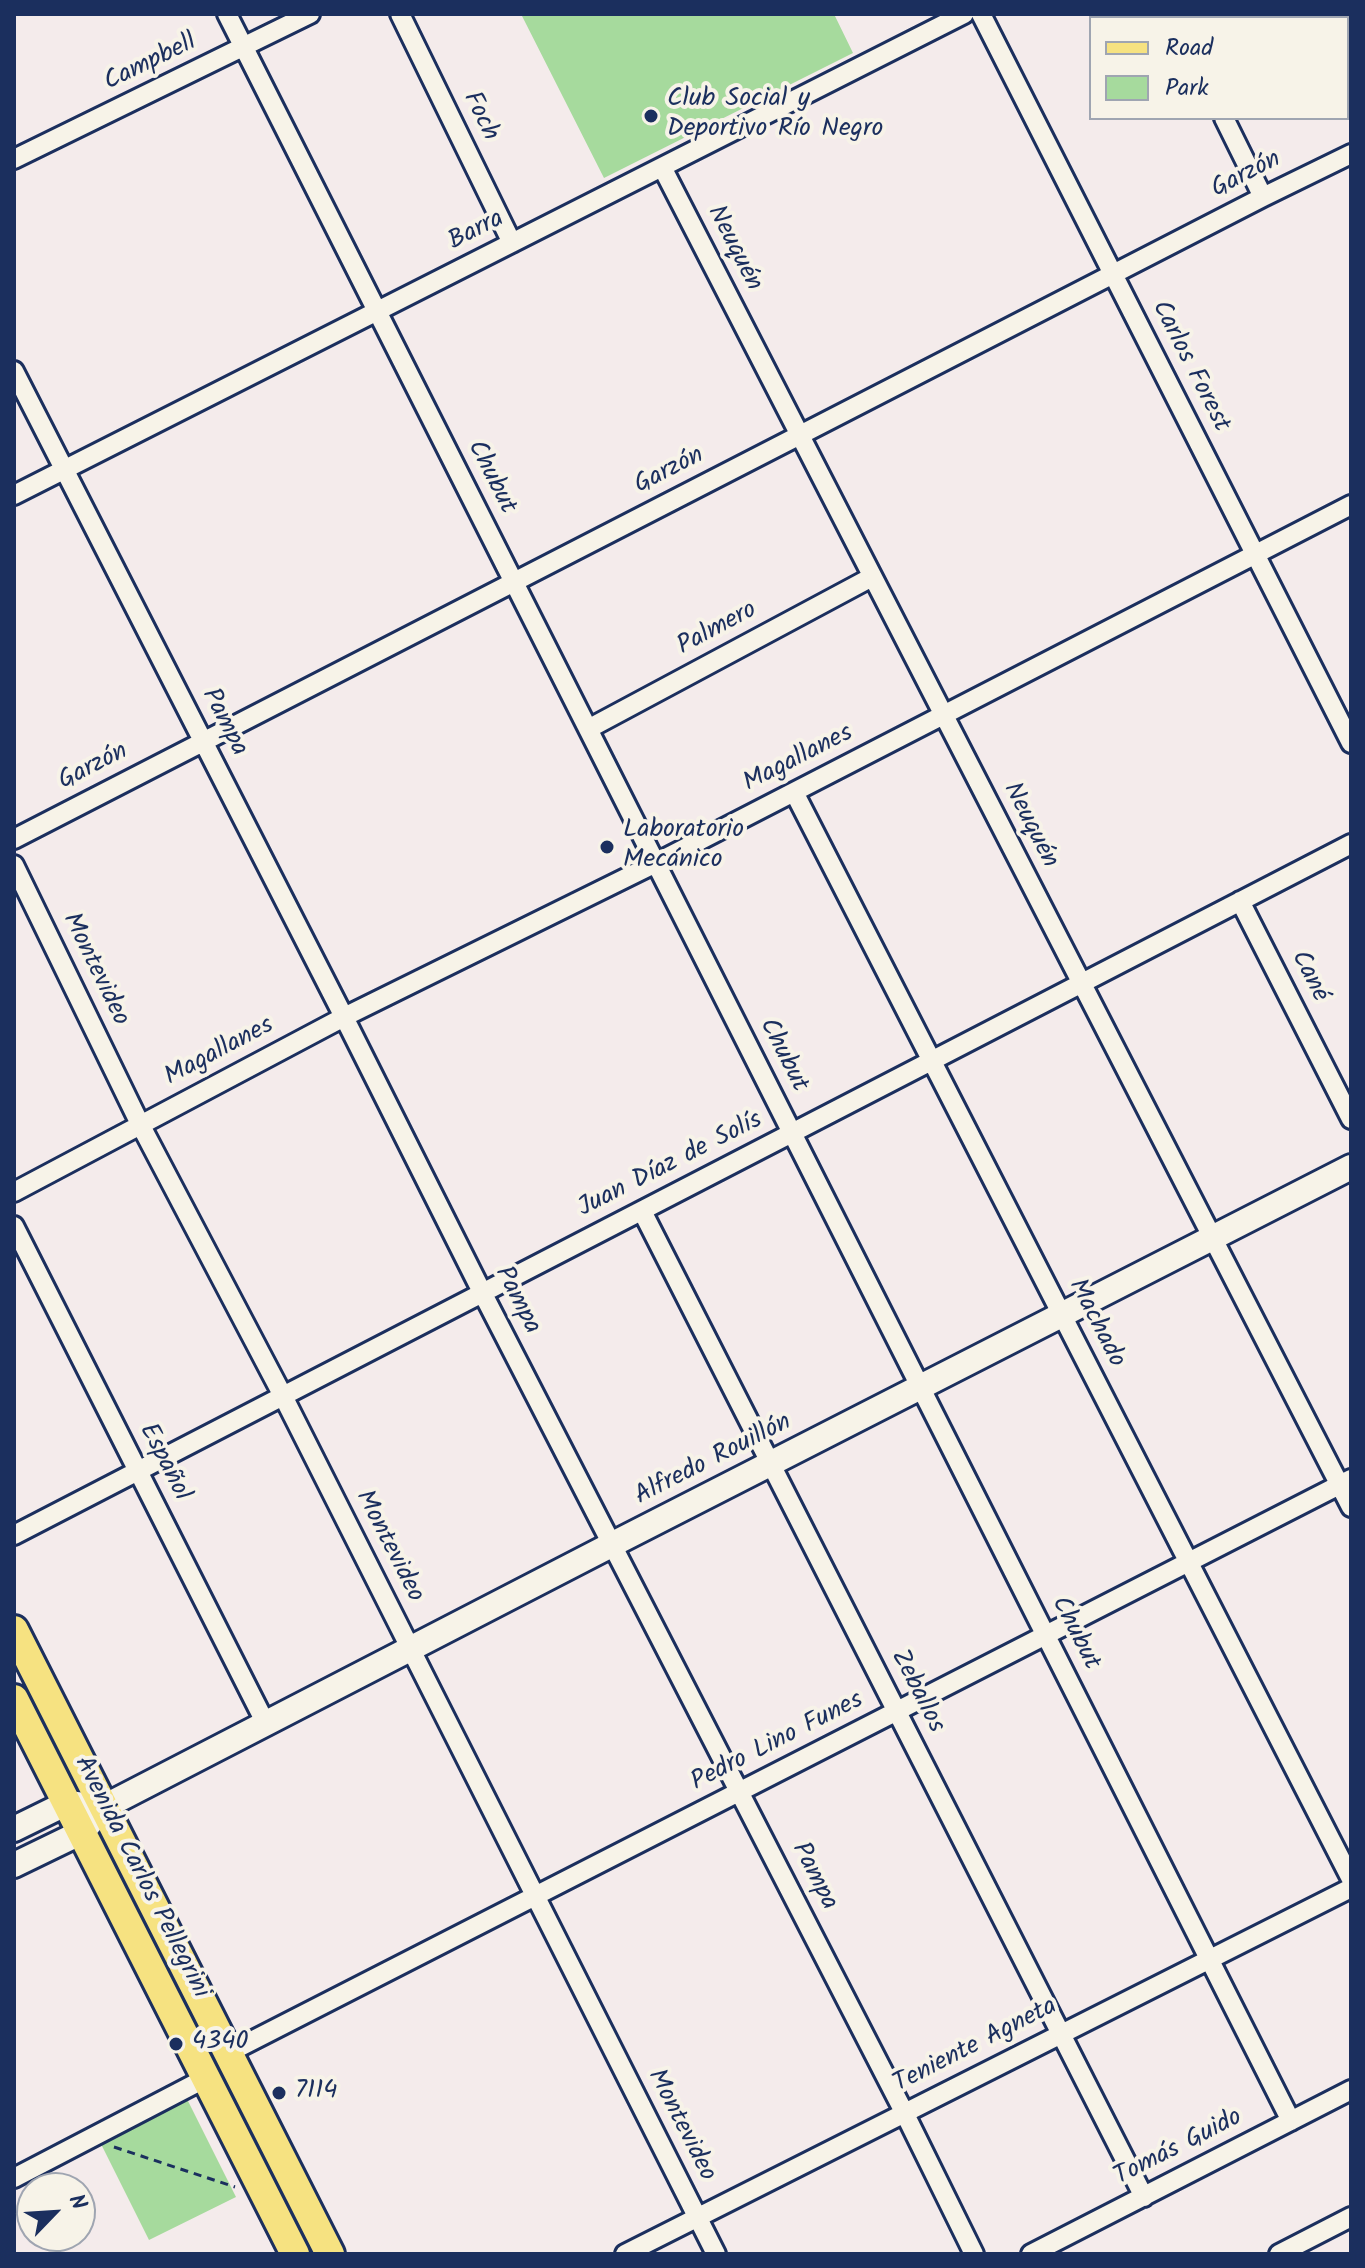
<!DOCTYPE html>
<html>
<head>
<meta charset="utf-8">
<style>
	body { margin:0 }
	#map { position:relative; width:1365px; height:2268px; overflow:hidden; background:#f4ebeb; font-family:Kalam,sans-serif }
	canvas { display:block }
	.frame { position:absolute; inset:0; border:16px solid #1b2f5e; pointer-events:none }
	.legend { position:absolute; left:1089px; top:16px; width:260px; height:104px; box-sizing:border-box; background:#f7f3e8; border:2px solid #9fa5b1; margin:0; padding:10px 14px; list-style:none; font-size:24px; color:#1b2f5e }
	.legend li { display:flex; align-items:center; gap:16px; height:40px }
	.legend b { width:40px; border:2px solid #9fa5b1 }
	.north { position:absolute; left:16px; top:2172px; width:80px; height:80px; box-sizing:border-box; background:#f7f3e8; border:2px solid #9fa5b1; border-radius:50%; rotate:65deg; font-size:22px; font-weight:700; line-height:32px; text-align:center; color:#1b2f5e }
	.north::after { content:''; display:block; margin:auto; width:28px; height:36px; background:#1b2f5e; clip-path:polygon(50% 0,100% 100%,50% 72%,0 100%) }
</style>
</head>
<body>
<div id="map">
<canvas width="1365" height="2268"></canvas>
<div class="frame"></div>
<ul class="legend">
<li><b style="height:10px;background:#f6e281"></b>Road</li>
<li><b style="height:22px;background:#a6da9d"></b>Park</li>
</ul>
<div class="north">N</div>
</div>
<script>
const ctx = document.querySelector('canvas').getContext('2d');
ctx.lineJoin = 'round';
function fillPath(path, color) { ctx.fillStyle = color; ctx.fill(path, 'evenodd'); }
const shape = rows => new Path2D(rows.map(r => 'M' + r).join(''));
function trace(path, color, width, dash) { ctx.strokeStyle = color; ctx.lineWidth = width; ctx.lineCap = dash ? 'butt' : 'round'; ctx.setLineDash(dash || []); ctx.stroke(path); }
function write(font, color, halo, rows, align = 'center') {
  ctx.font = font + ' Kalam,sans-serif'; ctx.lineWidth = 8; ctx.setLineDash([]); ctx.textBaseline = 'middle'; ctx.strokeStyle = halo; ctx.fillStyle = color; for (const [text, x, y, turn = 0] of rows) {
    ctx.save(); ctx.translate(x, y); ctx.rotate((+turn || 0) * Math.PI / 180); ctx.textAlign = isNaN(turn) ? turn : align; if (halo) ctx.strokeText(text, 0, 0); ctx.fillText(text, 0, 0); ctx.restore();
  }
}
const green = shape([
	[521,14,834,14,853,53,604,178],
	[187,2099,236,2197,149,2240,100,2142]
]);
const path = shape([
	[114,2147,235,2187]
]);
const street = shape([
	[227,14,1291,2121],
	[400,14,512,243],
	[981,14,1351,743],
	[1171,14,1173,18],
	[1224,118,1263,197],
	[14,159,310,14],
	[662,167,1351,1507],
	[14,371,344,1017,482,1292,904,2112,974,2254],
	[14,495,964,14],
	[588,729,872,577],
	[794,792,1351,1879],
	[14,839,1263,197,1351,154],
	[14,865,140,1124,283,1396,716,2254],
	[1240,901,1351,1119],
	[14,1192,344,1017,656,863,1351,505],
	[642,1211,1144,2197],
	[14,1226,266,1724],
	[14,1535,1351,844],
	[228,2053,1351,1479],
	[14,2178,206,2078],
	[625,2254,1351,1888],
	[1031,2254,1351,2090],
	[1279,2254,1351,2217]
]);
const secondary = shape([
	[14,1829,67,1803,85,1805],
	[14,1865,82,1832,104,1807,613,1544,1351,1167]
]);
const primary = shape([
	[14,1630,330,2254],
	[14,1699,295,2254]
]);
const markers = [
	[651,116,8,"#1b2f5e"],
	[607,847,8,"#1b2f5e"],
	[176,2044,8,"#1b2f5e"],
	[279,2093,8,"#1b2f5e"]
];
const streetNames = [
	["Campbell",151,64,-26],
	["Foch",479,117,64],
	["Garzón",1247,176,-27],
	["Barra",477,232,-27],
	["Neuquén",733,249,63],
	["Carlos Forest",1189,367,63],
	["Garzón",670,472,-27],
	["Chubut",490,478,63],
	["Palmero",718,630,-28],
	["Pampa",223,723,63],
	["Magallanes",799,760,-27],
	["Garzón",94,768,-27],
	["Neuquén",1029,826,63],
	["Montevideo",94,970,64],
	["Cané",1308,977,63],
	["Magallanes",220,1053,-28],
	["Chubut",782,1056,63],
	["Juan Díaz de Solís",671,1166,-27],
	["Pampa",516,1301,63],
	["Machado",1095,1324,63],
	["Alfredo Rouillón",714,1461,-27],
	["Español",163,1463,63],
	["Montevideo",388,1547,63],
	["Chubut",1074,1634,63],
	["Zeballos",916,1692,63],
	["Pedro Lino Funes",778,1743,-27],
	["Pampa",813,1877,63],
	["Avenida Carlos Pellegrini",140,1878,63],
	["Teniente Agneta",976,2047,-27],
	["Montevideo",680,2126,63],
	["Tomás Guido",1179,2149,-27]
];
const poiNames = [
	["Club Social y",667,101],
	["Deportivo Río Negro",667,131],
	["Laboratorio",623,832],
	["Mecánico",623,862],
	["4340",192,2044],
	["7114",295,2093]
];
fillPath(green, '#a6da9d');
trace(street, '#1b2f5e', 24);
trace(secondary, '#1b2f5e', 30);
trace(primary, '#1b2f5e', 34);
trace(path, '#1b2f5e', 3, [8, 6]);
trace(street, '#f7f3e8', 18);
trace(secondary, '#f7f3e8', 24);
trace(primary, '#f6e281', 28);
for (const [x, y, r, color] of markers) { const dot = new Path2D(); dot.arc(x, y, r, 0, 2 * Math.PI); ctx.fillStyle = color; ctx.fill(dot); trace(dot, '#f7f3e8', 3); }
write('26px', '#1b2f5e', '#f7f3e8', streetNames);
write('26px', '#1b2f5e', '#f7f3e8', poiNames, 'left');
</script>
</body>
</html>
